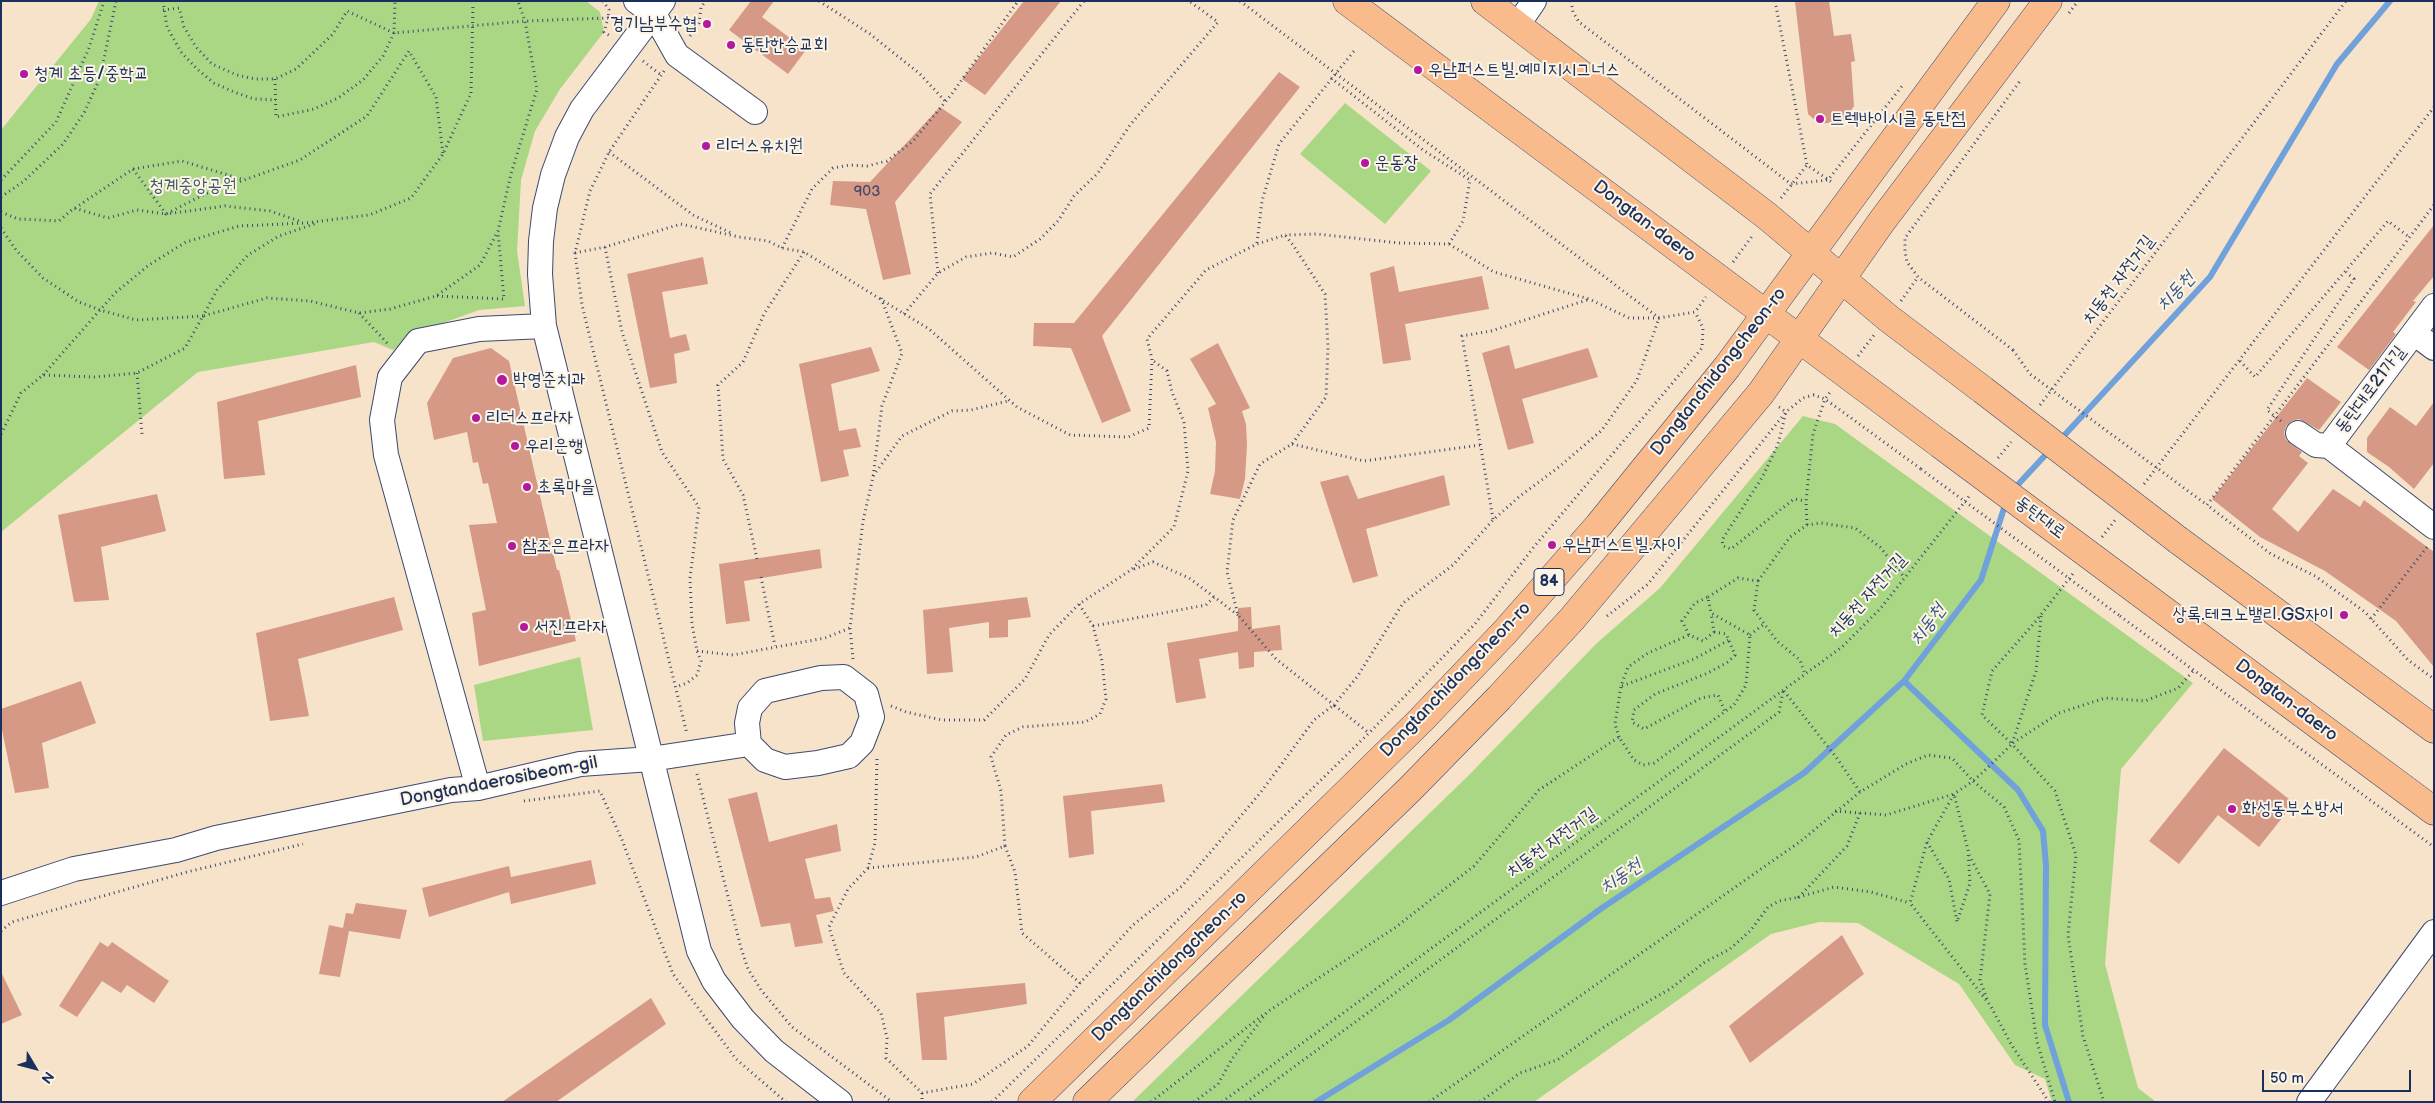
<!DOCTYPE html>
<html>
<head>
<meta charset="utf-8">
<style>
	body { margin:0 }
	#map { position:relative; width:2435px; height:1103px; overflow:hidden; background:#f6e3ca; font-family:"Balsamiq Sans",sans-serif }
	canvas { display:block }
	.frame { position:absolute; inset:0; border:2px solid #1b2f5e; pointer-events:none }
	.north { position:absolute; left:10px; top:1043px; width:50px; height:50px; -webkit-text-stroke:4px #fcf5e5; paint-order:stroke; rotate:127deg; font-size:14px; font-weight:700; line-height:20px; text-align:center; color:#1b2f5e }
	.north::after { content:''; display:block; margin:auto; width:18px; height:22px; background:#1b2f5e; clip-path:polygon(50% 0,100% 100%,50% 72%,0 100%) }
	.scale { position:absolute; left:2262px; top:1070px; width:149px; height:22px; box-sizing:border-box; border:2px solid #1b2f5e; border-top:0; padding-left:6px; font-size:15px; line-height:18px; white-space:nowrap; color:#1b2f5e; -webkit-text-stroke:4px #fcf5e5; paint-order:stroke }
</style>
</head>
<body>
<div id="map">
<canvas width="2435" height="1103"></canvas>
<div class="frame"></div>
<div class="north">N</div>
<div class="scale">50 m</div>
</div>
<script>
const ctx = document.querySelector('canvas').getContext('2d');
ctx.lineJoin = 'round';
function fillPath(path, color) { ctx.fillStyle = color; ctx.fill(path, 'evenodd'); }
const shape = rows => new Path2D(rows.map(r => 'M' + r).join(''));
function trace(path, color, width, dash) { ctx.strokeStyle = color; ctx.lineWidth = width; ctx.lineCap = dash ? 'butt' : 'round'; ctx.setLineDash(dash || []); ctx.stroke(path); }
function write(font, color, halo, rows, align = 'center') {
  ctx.font = font + ' "Balsamiq Sans","Poor Story",sans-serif'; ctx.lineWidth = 4; ctx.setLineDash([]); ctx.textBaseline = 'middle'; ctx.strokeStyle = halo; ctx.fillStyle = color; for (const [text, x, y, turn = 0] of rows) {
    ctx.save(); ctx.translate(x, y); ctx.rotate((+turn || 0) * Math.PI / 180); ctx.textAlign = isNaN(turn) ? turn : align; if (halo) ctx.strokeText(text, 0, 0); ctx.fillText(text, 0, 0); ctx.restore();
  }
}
const green = shape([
	[99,1,586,1,600,12,604,32,560,89,535,131,521,180,517,251,525,306,479,310,418,332,393,350,374,342,198,372,1,532,1,130,91,19],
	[1345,103,1431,171,1385,224,1300,154],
	[1803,416,1835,424,2193,683,2121,769,2105,964,2138,1088,2156,1102,2052,1102,2045,1079,2015,1065,1959,984,1858,923,1819,922,1771,934,1534,1102,1132,1102,1468,776,1597,643,1660,588],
	[580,657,593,730,483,741,474,685]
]);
const stream = shape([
	[2060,440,2210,277,2337,64,2390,1],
	[2012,491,2051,449],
	[1904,681,2018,790,2043,831,2046,865,2045,1025,2069,1102],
	[1316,1102,1449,1020,1602,908,1804,773,1904,681,1981,580,2006,502]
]);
const building = shape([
	[751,1,774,1,762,17,806,50,788,74,729,30],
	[1024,1,1061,1,985,95,962,79],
	[1795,1,1829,1,1834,36,1851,34,1855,61,1851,62,1854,106,1844,121,1819,124,1808,114],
	[1279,72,1300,87,1102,336,1131,411,1102,423,1071,348,1033,346,1034,323,1074,323],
	[940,107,962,122,895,202,911,274,883,280,866,209,830,205,833,181,870,182],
	[2434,225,2434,276,2413,301,2416,302,2393,332,2396,334,2369,370,2337,347],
	[703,257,708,284,662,292,670,338,686,334,690,350,674,354,677,383,650,388,627,274],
	[1394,266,1399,292,1482,276,1489,309,1405,324,1411,360,1383,364,1370,273],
	[1218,343,1250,408,1242,411,1246,424,1247,445,1245,479,1240,499,1210,494,1215,471,1216,442,1208,408,1216,404,1190,359],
	[1509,345,1515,369,1588,348,1598,377,1522,399,1534,443,1508,450,1482,353],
	[871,347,880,371,831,384,839,431,856,428,861,447,843,450,849,476,821,482,799,364],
	[491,348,509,361,557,570,559,570,576,641,479,666,472,613,486,610,469,525,497,523,488,483,483,484,478,462,473,463,467,432,434,440,427,403,453,358],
	[356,365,361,397,258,421,265,475,224,479,217,402],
	[2307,378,2341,402,2319,430,2299,419,2292,421,2286,426,2284,433,2286,440,2302,452,2299,456,2308,463,2272,509,2298,532,2333,489,2360,507,2364,500,2434,552,2434,667,2396,621,2325,571,2260,537,2212,499],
	[2434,402,2434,463,2414,489,2389,467,2367,452,2367,438,2390,407,2416,426],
	[1348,475,1358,499,1444,475,1450,505,1366,529,1378,576,1353,583,1320,482],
	[157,494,166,531,101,547,109,600,74,602,58,515],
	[820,549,822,568,744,581,750,621,726,624,719,564],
	[394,597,403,630,298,659,309,716,270,721,256,633],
	[1027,597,1031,617,1008,620,1008,637,989,638,989,622,949,628,953,672,927,674,923,610],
	[1251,607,1252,629,1280,625,1282,650,1254,652,1254,667,1239,669,1238,652,1199,659,1206,698,1176,703,1167,643,1238,631,1238,608],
	[81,681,96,723,42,743,49,788,15,793,1,725,1,709],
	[2224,748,2294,803,2259,847,2218,815,2179,864,2149,841],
	[1162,784,1165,802,1091,811,1094,854,1069,858,1063,796],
	[757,792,769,842,837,824,841,851,805,859,815,899,830,897,834,911,816,915,823,943,795,947,790,923,761,927,728,799],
	[591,860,596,884,511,904,509,892,429,917,422,888,509,866,511,877],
	[356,903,407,910,400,939,349,931,340,977,319,974,329,925,343,928,346,913,353,914],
	[1842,935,1864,974,1750,1063,1729,1026],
	[100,942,108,947,112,942,169,981,154,1003,127,985,121,993,102,981,77,1017,59,1006],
	[1,972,22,1015,1,1024],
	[1025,983,1027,1004,944,1017,947,1060,922,1060,916,993],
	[651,998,666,1024,556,1102,502,1102]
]);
const path = shape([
	[163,1,167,27,181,52,197,69,214,83,234,92,254,99,276,100],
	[472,1,473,5],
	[603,1,609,10,608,18],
	[819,1,870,34,920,74,945,101],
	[1240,1,1659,318,1695,312,1706,297],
	[1571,1,1573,12,1579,22,1791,184,1828,180,1902,86],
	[1775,1,1807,165],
	[163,10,179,8,184,27,196,47,212,64,237,75,255,79,275,79,296,69,333,34,347,11,394,33,525,21,608,18,604,32,610,36],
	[2069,13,2078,1],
	[690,36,699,23,701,7,706,1],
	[643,61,661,75],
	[664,71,609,152,590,191,575,253,582,305,687,734],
	[1331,78,1423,150,1470,180,1463,221,1449,244],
	[275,79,276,117,314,109,338,98,363,80,383,56,394,33,395,1],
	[609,152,693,215,731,233],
	[133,169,166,214,225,206,270,211,302,222],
	[1,180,56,122,89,48,104,1],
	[1,197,24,181,63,144,84,113,100,78,116,1],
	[1781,198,1807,165,1833,183],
	[2434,205,2207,505,2271,554,2315,576,2365,612,2408,660,2434,679],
	[75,208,133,169,182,161,241,179],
	[1,212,18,219,59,221,74,208,108,218,137,210,166,214,205,194,300,160,367,116,409,51,436,97,443,154],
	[1,228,16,250,43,278,79,302,100,310,115,293,149,265,186,242,239,226,305,223,369,215,411,198,443,154,471,93],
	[1257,243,1262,201,1279,144,1354,51],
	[605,247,622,332,662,452,699,507,690,578,692,624,697,651,701,661,697,675,687,683,676,687],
	[782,248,812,189,833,168,850,165,867,166,887,161,913,141,951,95,1018,1],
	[575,253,605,247,681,224,739,237,768,241,782,248,804,252,929,329,1017,407,1070,435,1128,437,1149,428,1152,359,1147,339,1206,270,1257,244,1285,235,1293,245,1325,294,1328,347,1326,397,1292,444,1260,464,1233,520,1227,572,1238,615,1276,659,1334,705,1357,677,1403,603,1453,565,1493,520,1520,496,1559,467,1602,430,1637,380,1659,318,1629,318,1589,299,1494,272,1449,244,1399,243,1317,234,1285,235],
	[1733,262,1753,235],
	[938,273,930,194,1084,1],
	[437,296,504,299,498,232],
	[1901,301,1918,277],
	[359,313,389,345],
	[904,314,938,273,966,257,992,253,1013,257,1040,239,1058,221,1074,196,1098,173,1130,125,1218,22,1189,1],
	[2013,350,1918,277,1907,262,1905,252,1905,238,2020,81],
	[1858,356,1874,335],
	[2240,361,2255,377,2388,221,2409,237],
	[137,373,142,434],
	[43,375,100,310,136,320,203,316,217,290,248,255,279,236,317,223],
	[2040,405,2346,1],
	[1779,407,1786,412,1778,444,1763,476,1722,540,1723,546,1731,549,1794,499,1806,501],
	[2281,421,2267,410,2354,279,2346,272],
	[1,434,21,393,43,375,95,377,137,373,185,348,203,316,267,298,310,301,359,313,390,309,436,296,480,265,498,231,511,174,537,89,525,21,518,1],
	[1292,444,1364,461,1480,445],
	[1998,458,2011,442],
	[873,476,902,436,952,411,971,410,1008,401],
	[2144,484,2434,107],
	[1493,519,1462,336,1491,331,1587,300],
	[1807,525,1806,501,1813,434,1825,399,1831,391],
	[2102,537,2115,520],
	[757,559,743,495,723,459,718,385,743,362,764,314,804,252],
	[1134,569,1153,562,1189,578,1238,615],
	[761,577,775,646],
	[1758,581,1790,537,1807,525,1821,523,1855,528,1880,547,1904,577],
	[1708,597,1738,578,1758,581,1754,610,1777,641,1800,660,1805,674],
	[1607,616,1648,584,1786,412,1803,398,1814,395,1825,399,1921,469],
	[2041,616,2036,671,2012,744,2055,791,2076,855,2068,935,2083,1036,2104,1102],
	[2120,616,2434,847],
	[2371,619,2427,547],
	[1093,626,1206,605,1215,596],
	[1714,632,1726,634,1735,655,1728,662,1708,673,1655,694,1634,710,1632,722,1644,729,1701,698,1718,695,1725,712],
	[1750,635,1764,624],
	[697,651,733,655,825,638,850,628],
	[853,659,850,628,863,521,873,477,882,406,902,353,881,298],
	[1622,686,1694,659,1729,640],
	[1784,691,1836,757,1860,792],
	[891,706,906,712,942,720,984,720,1025,679,1049,635,1079,604,1131,570,1174,527,1188,471,1184,422,1172,392,1167,371,1152,360],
	[1619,737,1615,724,1621,686,1628,667,1648,653,1689,635],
	[2013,743,2059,713,2105,698,2145,701,2178,688,2194,670],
	[877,759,875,843,868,868,848,889,829,927,844,973,881,1013,887,1038,886,1058,922,1093,973,1084,1028,1046,1080,983,1133,925,1182,886,1261,792,1314,720,1334,705,1369,733],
	[697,774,741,948,748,969,761,990,792,1027,892,1102],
	[524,801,600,791,622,840,673,974,736,1059,786,1102],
	[1835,811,1886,815,1954,794,1968,850,1970,883,1957,922,1949,879,1927,842],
	[1860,813,1847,846,1799,897,1834,887,1871,892,1910,903],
	[1005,846,1015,872,1022,933,1080,983],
	[1969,855,1990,894,1980,980,1988,1002],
	[868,868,976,857,1005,846,1001,791,991,757,1006,735,1023,727,1085,722,1100,714,1106,699,1102,661,1093,626,1079,604],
	[1,931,12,922,187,872,303,844],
	[922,1093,922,1102],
	[992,1102,1369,733,1475,624,1533,548,1702,348,1703,328,1695,312],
	[1151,1102,1263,1015],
	[1194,1102,1218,1084,1232,1059,1267,1012,1396,927,1474,866,1539,790,1619,737,1634,760,1643,765,1654,763,1734,705,1746,685,1750,635,1711,613,1708,597,1695,603,1682,621,1689,635,1703,641,1714,632,1711,613],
	[1222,1102,1842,647,1880,609,1970,495],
	[1246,1102,1779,712,1783,691],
	[1429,1102,1801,841,1860,792,1906,764,1928,755,1952,758,1973,781,1981,774,2012,744,1982,715,1992,671,2036,621,2075,571],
	[1480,1102,1520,1073,1557,1060,1607,1025,1670,989,1705,962,1730,949,1751,930,1768,907,1779,901,1799,897],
	[2049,1102,2011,1044,1990,1005,1910,903,1927,842,1954,794,1973,781,2004,807,2019,840,2025,964,2037,1042,2055,1102]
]);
const minor = shape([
	[636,1,654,14,677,55,755,112],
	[663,1,582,109,567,137,553,175,545,208,541,241,540,274,544,326,699,951,714,981,743,1019,774,1051,840,1102],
	[1517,26,1534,1],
	[2414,333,2434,348],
	[2298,433,2316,445,2329,446,2434,306],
	[2329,446,2434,527],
	[478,788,386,455,382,420,390,377,418,341,479,329,544,326],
	[1,893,74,869,176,850,216,838,451,790,478,788,580,764,651,759,749,744,765,760,785,767,818,763,849,756,862,743,872,717,866,694,844,677,821,678,765,691,750,708,747,723,749,744],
	[2309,1102,2434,932]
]);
const major = shape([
	[1347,1,1940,444],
	[1485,1,1767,216,1888,318,1983,390],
	[2178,540,2434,729],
	[2139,592,2434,811],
	[1032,1102,1421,720,1505,632,1599,525,1727,367,1996,1],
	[1087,1102,1410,789,1499,698,1572,619,1761,393,1882,221,2048,1]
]);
const pathBridge = shape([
	[471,93,473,5],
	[2013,350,2030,374,2207,505],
	[1921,469,2120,616]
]);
const majorBridge = shape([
	[1983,390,2178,540],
	[1940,444,2139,592]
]);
const markers = [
	[707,24,5,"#b5179e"],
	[731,45,5,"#b5179e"],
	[1418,70,5,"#b5179e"],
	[24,74,5,"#b5179e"],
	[1820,119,5,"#b5179e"],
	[706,146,5,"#b5179e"],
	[1365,163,5,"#b5179e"],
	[502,380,6,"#b5179e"],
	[476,418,5,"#b5179e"],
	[515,446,5,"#b5179e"],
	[527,487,5,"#b5179e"],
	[1552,545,5,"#b5179e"],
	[512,546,5,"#b5179e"],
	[2344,615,5,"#b5179e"],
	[524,627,5,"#b5179e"],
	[2232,809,5,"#b5179e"]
];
const numberNames = [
	["903",867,192]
];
const shields = [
	[1549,582,30]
];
const shieldNames = [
	["84",1549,582]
];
const poiNames = [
	["경기남부수협",697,24,"right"],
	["동탄한승교회",741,45],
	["우남퍼스트빌.예미지시그너스",1428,70],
	["청계 초등/중학교",34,74],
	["트렉바이시클 동탄점",1830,119],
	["리더스유치원",716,146],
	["운동장",1375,163],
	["박영준치과",513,380],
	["리더스프라자",486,418],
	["우리은행",525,446],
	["초록마을",537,487],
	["우남퍼스트빌.자이",1562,545],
	["참조은프라자",522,546],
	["상록.테크노밸리.GS자이",2334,615,"right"],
	["서진프라자",534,627],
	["화성동부소방서",2242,809]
];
const parkNames = [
	["청계중앙공원",193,186]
];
const streetNames = [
	["Dongtan-daero",1644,222,37],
	["치동천 자전거길",2119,280,-53],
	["Dongtanchidongcheon-ro",1719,372,-52],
	["동탄대로21가길",2371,390,-53],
	["동탄대로",2040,518,37],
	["치동천 자전거길",1868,596,-48],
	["Dongtanchidongcheon-ro",1456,680,-46],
	["Dongtan-daero",2286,701,37],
	["Dongtandaerosibeom-gil",499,782,-11],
	["치동천 자전거길",1552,843,-36],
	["Dongtanchidongcheon-ro",1170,967,-44]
];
const waterNames = [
	["치동천",2176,292,-47],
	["치동천",1928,625,-53],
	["치동천",1621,877,-34]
];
fillPath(green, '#aad784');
trace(stream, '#71a1da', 6);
fillPath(building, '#d59986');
trace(minor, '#3c4a6e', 26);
trace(major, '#3c4a6e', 29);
trace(path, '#3c4a6e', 3, [1, 4]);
trace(minor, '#fff', 24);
trace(major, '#fabb8c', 28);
trace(majorBridge, '#3c4a6e', 29, []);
trace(pathBridge, '#3c4a6e', 3, [1, 4]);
trace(majorBridge, '#fabb8c', 28);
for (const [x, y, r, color] of markers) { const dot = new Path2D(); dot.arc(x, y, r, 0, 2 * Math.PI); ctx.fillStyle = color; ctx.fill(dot); trace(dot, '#fcf5e5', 2); }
write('15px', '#4a4a68', null, numberNames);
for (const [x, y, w] of shields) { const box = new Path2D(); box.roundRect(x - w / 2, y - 13.5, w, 27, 4); ctx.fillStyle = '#fcf5e5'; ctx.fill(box); trace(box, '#1b2f5e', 1); }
write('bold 16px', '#1b2f5e', null, shieldNames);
write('18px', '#1b2f5e', '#fcf5e5', poiNames, 'left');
write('18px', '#3f5968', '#fcf5e5', parkNames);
write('18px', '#1b2f5e', '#fcf5e5', streetNames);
write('italic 19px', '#395789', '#fcf5e5', waterNames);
</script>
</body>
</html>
